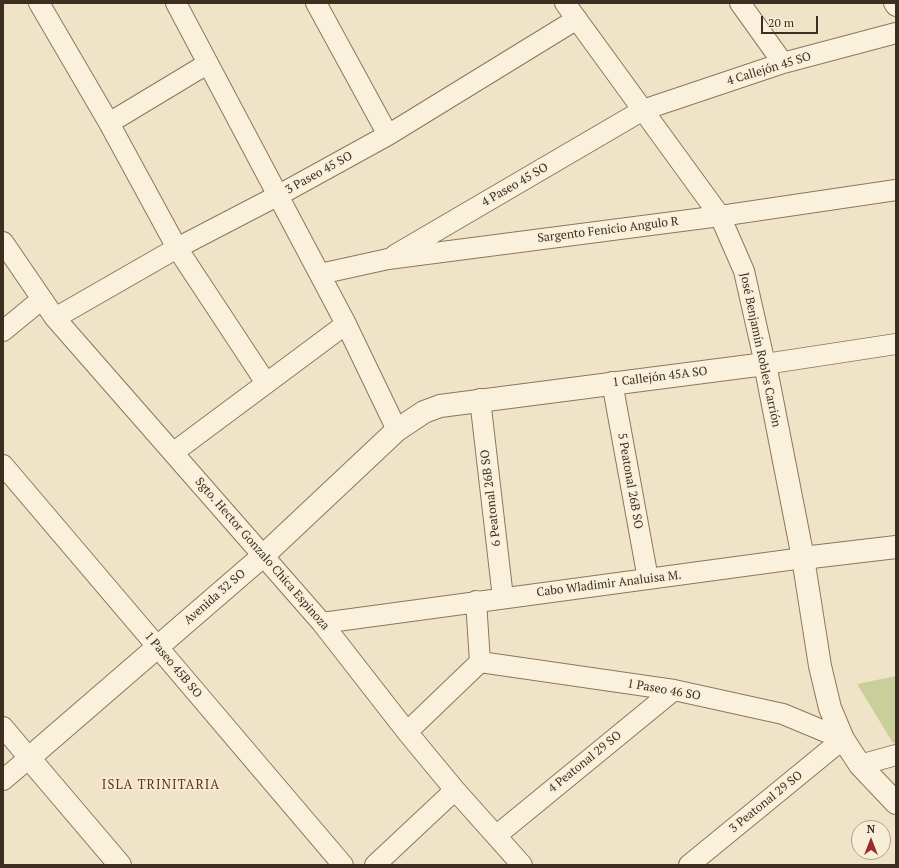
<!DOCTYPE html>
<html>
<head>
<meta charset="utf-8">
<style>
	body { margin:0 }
	#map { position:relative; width:899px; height:868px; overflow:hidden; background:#f0e4c8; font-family:"PT Serif",serif }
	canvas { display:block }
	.frame { position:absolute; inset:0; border:4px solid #3d2e20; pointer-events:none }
	.north { position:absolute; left:851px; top:820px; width:40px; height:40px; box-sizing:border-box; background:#f7eed8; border:1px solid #ada18e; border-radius:50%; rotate:0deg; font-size:11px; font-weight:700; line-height:16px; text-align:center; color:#3d2e20 }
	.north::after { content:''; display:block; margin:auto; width:14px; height:18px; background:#9e2a2b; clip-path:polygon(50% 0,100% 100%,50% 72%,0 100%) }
	.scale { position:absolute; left:761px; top:16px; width:57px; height:18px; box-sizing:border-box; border:2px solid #3d2e20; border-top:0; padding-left:5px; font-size:12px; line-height:14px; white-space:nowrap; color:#3d2e20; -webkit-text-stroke:3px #f7eed8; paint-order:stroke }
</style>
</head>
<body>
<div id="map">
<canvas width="899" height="868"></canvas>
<div class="frame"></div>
<div class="north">N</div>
<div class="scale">20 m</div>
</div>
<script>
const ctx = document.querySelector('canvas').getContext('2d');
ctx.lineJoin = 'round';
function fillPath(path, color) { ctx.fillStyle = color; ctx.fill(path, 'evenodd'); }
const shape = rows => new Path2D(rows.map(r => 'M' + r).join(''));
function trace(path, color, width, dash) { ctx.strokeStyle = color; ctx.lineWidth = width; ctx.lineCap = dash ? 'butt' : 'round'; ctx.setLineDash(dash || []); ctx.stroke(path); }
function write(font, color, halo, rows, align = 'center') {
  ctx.font = font + ' "PT Serif",serif'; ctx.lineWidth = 3; ctx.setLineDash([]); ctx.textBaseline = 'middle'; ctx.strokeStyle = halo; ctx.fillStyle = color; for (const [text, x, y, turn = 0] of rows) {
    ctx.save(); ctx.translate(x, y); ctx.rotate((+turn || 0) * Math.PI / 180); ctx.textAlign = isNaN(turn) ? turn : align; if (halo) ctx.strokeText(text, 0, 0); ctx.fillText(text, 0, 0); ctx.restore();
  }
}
const green = shape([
	[896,676,896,743,893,743,857,684]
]);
const minor = shape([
	[39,3,109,123,177,248,266,383],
	[176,3,346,324,397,430],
	[316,3,388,135],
	[565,3,720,216,744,271,765,364,896,344],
	[740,3,783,63],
	[894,3,896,6],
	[109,123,207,64],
	[3,242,55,318,322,623,407,732,455,790,522,865],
	[395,255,643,110,783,63,896,33],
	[320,274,388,259,720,216,896,190],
	[55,318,177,248,279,195,388,135,577,19],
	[3,331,42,299],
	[612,382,648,579],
	[480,399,503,598],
	[174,452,346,324],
	[3,465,343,865],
	[322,623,803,558],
	[480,662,674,690,783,714,843,739,689,865],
	[3,727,29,758,3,780],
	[407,732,480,662,476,601],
	[860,765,896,755],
	[497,835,674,690],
	[375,865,455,790]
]);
const tertiary = shape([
	[803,558,896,547],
	[120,865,29,758,264,555,397,430,424,412,440,406,765,364,803,558,820,666,830,708,843,739,860,765,896,803]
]);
const streetNames = [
	["4 Callejón 45 SO",769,69,-17],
	["3 Paseo 45 SO",319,173,-29],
	["4 Paseo 45 SO",515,185,-30],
	["Sargento Fenicio Angulo R",608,230,-7],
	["José Benjamín Robles Carrión",760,350,78],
	["1 Callejón 45A SO",660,377,-7],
	["5 Peatonal 26B SO",630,481,80],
	["6 Peatonal 26B SO",491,498,-97],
	["Sgto. Hector Gonzalo Chica Espinoza",262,554,49],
	["Cabo Wladimir Analuisa M.",609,584,-7],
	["Avenida 32 SO",215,597,-41],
	["1 Paseo 45B SO",173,665,50],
	["1 Paseo 46 SO",664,690,10],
	["4 Peatonal 29 SO",585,762,-39],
	["3 Peatonal 29 SO",766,802,-39]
];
const neighbourhoodNames = [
	["ISLA TRINITARIA",161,785]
];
fillPath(green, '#c9cf9b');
trace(minor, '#8d765c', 22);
trace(tertiary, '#8d765c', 24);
trace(minor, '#faf1dc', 20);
trace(tertiary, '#faf1dc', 22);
write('12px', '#3d2e20', '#f7eed8', streetNames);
ctx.letterSpacing = '1px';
write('13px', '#6b2e1e', '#f7eed8', neighbourhoodNames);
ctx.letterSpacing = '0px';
</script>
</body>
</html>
